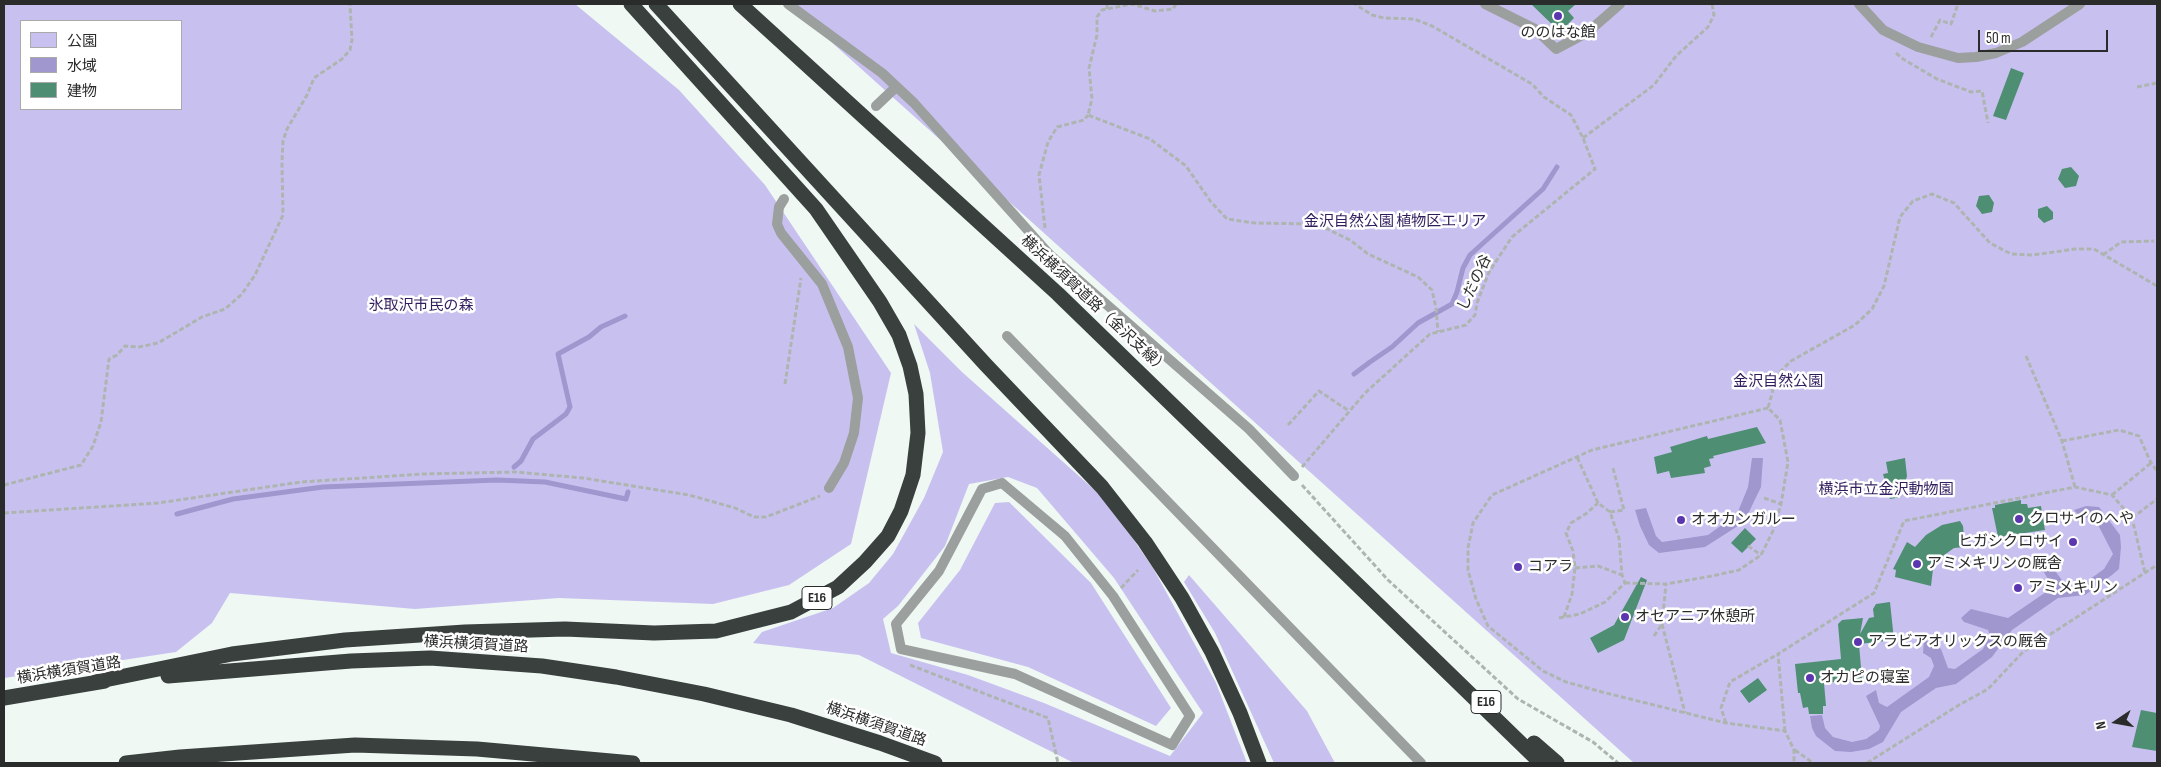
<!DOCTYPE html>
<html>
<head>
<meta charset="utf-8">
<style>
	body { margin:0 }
	#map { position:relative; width:2161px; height:767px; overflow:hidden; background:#eff8f3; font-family:"Sofia Sans Condensed","Noto Sans JP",sans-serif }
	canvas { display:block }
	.frame { position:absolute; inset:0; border:5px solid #292c2a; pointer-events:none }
	.legend { position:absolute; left:20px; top:20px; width:162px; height:90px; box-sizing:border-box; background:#fff; border:1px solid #a9abaa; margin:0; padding:6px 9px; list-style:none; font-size:15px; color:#292c2a }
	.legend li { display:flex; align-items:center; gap:10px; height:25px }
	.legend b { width:25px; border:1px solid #a9abaa }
	.north { position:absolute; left:2091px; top:697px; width:50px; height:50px; -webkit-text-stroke:4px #fff; paint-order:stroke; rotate:258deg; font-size:14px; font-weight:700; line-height:20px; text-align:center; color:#292c2a }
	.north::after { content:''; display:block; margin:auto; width:18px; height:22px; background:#292c2a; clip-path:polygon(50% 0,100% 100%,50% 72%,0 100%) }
	.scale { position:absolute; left:1978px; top:30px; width:130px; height:22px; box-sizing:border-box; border:2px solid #292c2a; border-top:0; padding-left:6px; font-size:15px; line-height:18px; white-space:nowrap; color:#292c2a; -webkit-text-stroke:4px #fff; paint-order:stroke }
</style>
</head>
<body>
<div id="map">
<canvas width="2161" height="767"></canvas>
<div class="frame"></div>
<ul class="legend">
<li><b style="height:14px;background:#c8c1f0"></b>公園</li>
<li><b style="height:14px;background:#a097ce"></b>水域</li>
<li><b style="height:14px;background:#4e8e72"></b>建物</li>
</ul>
<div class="north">N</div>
<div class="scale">50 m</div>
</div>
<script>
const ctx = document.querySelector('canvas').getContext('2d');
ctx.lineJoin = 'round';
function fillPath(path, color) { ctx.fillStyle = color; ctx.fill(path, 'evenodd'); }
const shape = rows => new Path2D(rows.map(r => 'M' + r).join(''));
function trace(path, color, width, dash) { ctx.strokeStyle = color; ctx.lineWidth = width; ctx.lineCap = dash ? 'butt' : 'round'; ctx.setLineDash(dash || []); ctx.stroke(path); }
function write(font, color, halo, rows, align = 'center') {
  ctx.font = font + ' "Sofia Sans Condensed","Noto Sans JP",sans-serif'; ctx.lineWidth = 5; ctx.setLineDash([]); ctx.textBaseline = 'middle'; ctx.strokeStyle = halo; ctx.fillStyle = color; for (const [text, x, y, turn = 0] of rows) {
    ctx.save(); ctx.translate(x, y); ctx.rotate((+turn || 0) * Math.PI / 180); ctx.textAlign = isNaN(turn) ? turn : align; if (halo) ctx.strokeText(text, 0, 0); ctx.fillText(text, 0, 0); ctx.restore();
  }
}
const green = shape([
	[4,4,575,4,679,90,765,185,891,373,851,544,789,585,713,604,559,598,415,609,230,593,212,623,176,652,4,678],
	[21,21,181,21,181,109,21,109],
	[789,4,2157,4,2157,763,1634,763],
	[914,324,962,372,1107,501,1153,568,1216,683,1247,763,1074,763,859,655,753,643,762,632,833,608,869,583,893,554,924,498,943,452,930,373],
	[1008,477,1037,488,1114,578,1203,713,1170,756,1044,703,968,675,891,653,883,619,898,606,945,546,969,484],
	[1009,502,1091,583,1171,708,1156,726,1028,667,921,638,918,623,960,570,995,503],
	[1189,575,1307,711,1335,763,1274,763,1215,633,1184,582]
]);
const water = shape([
	[1752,458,1763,458,1761,487,1747,516,1741,524,1705,547,1659,553,1649,545,1640,526,1635,510,1646,508,1656,536,1662,542,1708,535,1737,514,1748,487],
	[2086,506,2099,507,2120,535,2121,547,2119,569,2112,575,2085,595,2058,598,2012,630,1992,657,1956,684,1936,688,1901,712,1883,742,1869,749,1851,752,1835,751,1816,736,1812,728,1810,716,1822,715,1825,728,1833,737,1852,742,1866,739,1879,730,1880,726,1866,696,1876,690,1879,703,1887,707,1929,677,1934,666,1931,658,1923,653,1924,639,1941,649,1948,668,1955,669,1983,649,1990,636,1988,630,1964,622,1961,618,1971,609,2008,618,2049,590,2049,581,2041,567,2048,561,2064,583,2071,590,2079,587,2104,569,2113,554,2094,517,2081,518,2074,510]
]);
const stream = shape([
	[1354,374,1370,362,1392,347,1418,323,1452,304,1457,292,1463,268,1470,255,1543,189,1557,167],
	[514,467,521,461,533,439,566,414,570,407,558,354,589,337,601,327,625,316],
	[177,514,233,499,323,487,497,480,545,482,626,499,628,492]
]);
const building = shape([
	[1531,4,1576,4,1568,11,1574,18,1560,32],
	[2011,68,2024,73,2006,120,1993,116],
	[2071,167,2079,176,2076,186,2065,188,2058,179,2062,169],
	[1989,195,1994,203,1992,212,1982,214,1976,206,1979,196],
	[2047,206,2053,212,2053,219,2044,223,2038,217,2038,209],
	[1757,427,1766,443,1713,456,1714,458,1709,459,1711,466,1704,468,1705,473,1671,478,1669,471,1657,474,1654,457,1672,452,1670,447,1707,436,1708,439],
	[1905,458,1907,476,1901,497,1890,499,1883,474,1888,473,1886,462],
	[2021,500,2021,504,2027,504,2028,508,2041,506,2045,530,1998,537,1992,508,1995,508,1995,505],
	[1960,521,1963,526,1965,547,1954,548,1940,558,1933,569,1931,586,1895,577,1896,570,1893,569,1907,542,1915,547,1926,535,1942,525],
	[1745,528,1756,539,1742,553,1731,543],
	[1641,577,1647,580,1624,640,1598,653,1590,638,1614,625],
	[1890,602,1894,640,1859,644,1862,679,1824,683,1826,706,1823,706,1823,714,1809,714,1808,707,1803,708,1800,693,1798,693,1795,664,1841,659,1838,624,1842,620,1863,618,1860,634,1869,618,1874,617,1873,609,1876,604],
	[1758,678,1767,690,1749,703,1740,691],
	[2141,710,2157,713,2157,751,2132,747]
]);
const path = shape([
	[1107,4,1107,9],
	[1176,4,1173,9,1155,11,1132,4,1102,10,1097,17,1097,35,1089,68,1092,99,1088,115,1150,139,1186,166,1211,202,1227,219,1254,223,1317,224,1350,240,1368,254,1418,277,1432,290,1436,308,1438,332],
	[1931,37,1940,20,1951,24,1958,4],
	[1896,53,1903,59,1937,79,1971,92,1982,91,1988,123],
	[2137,87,2157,83],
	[1583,138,1654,85,1676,56,1708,27,1714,15,1712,4],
	[1045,228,1039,175,1048,142,1057,127,1084,120,1088,115],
	[2103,255,2121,242,2154,241],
	[2026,356,2062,441,2075,487],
	[785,384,801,278],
	[1768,408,1592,450,1492,495,1473,523,1468,548,1468,570,1476,599,1488,626,1543,671,1566,682,1602,692,1726,723,1785,731,1794,750,1794,763],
	[1288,425,1319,391,1349,411],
	[2062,441,2119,430,2139,436,2151,463,2157,471],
	[1302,467,1365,393,1430,334,1466,325,1475,315,1477,303,1489,272,1512,237,1595,169,1583,138,1571,115,1544,97,1532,84,1432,26,1414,19,1384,18,1372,15,1355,4],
	[4,485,81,465,93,446,101,422,109,359,117,355,125,346,139,347,158,343,202,317,225,309,242,294,255,275,283,215,282,163,283,141,287,129,307,95,314,78,342,59,350,50,352,40,350,4],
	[1302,485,1388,580,1518,699,1593,742,1618,763],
	[2112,495,2151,463],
	[1764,498,1781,504],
	[1610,512,1624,510,1613,468],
	[4,513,158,503,301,482,422,474,516,472,583,478,689,495,735,508,754,517,766,517,820,496],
	[2132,518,2157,499],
	[1748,546,1761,555],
	[1575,568,1598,566,1622,575],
	[1625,583,1666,584,1712,576,1739,570,1761,555,1774,529,1781,504,1788,462,1780,420,1768,408,1777,375,1791,361,1855,325,1872,309,1884,286,1900,217,1913,201,1932,194,1954,203,1990,243,2011,254,2033,255,2075,249,2094,249,2157,286],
	[1121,588,1138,570],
	[1564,617,1572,594,1575,568,1573,551,1566,533,1571,523,1587,513,1598,503],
	[1559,618,1580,614,1605,602,1625,583,1622,575,1619,538,1610,512,1598,503,1577,457],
	[1662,624,1685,713],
	[1654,636,1662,624,1666,584],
	[910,665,1048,718,1058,763],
	[1726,723,1721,708,1730,682,1778,654],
	[1785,731,1778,654,1874,593,1904,521,2075,487,2112,495,2132,518,2145,573],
	[1795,750,1813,763],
	[1867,763,1959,705,1988,689,2023,652,2157,565]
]);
const service = shape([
	[788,4,882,73,914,103,1050,255,1249,429,1294,476],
	[1485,4,1535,29,1556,49,1588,32,1620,4],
	[1859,4,1883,30,1918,47,1958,58,1976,57,1996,53,2022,42,2080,4],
	[876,106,895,88],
	[784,199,779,207,777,224,781,233,822,284,848,347,858,398,854,433,844,463,829,488],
	[1007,336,1421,763],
	[1002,483,1065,536,1113,596,1190,716,1172,745,1015,674,901,649,896,624,939,571,982,489,1002,483]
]);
const motorway = shape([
	[656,4,986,365,1102,487,1145,542,1182,598,1212,652,1240,713,1259,763],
	[740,4,1058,294,1541,763],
	[168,676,351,661,430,658,542,666,616,677,704,694,791,715,880,743,935,763],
	[95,682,232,654,345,640,465,632,565,629,654,633,716,631,791,612,838,587,865,562,888,536,901,511,913,475,918,433,916,394,910,366,899,335,880,302,816,209,631,4],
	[4,698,105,681],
	[1534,743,1557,763],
	[126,763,180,757,355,745,477,749,633,763]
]);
const markers = [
	[1558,16,5,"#5c36ae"],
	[2019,519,5,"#5c36ae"],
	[1681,520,5,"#5c36ae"],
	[2073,542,5,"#5c36ae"],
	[1917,564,5,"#5c36ae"],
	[1518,567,5,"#5c36ae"],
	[2018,588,5,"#5c36ae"],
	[1625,617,5,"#5c36ae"],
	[1858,642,5,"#5c36ae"],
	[1810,678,5,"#5c36ae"]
];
const shields = [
	[817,598,30],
	[1486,702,30]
];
const shieldNames = [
	["E16",817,598],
	["E16",1486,702]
];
const poiNames = [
	["ののはな館",1558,33,"center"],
	["クロサイのへや",2029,519],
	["オオカンガルー",1691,520],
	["ヒガシクロサイ",2063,542,"right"],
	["アミメキリンの厩舎",1927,564],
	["コアラ",1528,567],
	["アミメキリン",2028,588],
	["オセアニア休憩所",1635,617],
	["アラビアオリックスの厩舎",1868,642],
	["オカピの寝室",1820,678]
];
const parkNames = [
	["金沢自然公園 植物区エリア",1395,222],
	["氷取沢市民の森",421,306],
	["金沢自然公園",1778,382],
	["横浜市立金沢動物園",1886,490]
];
const streetNames = [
	["しだの谷",1475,283,-65],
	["横浜横須賀道路（金沢支線）",1094,305,43],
	["横浜横須賀道路",476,645,3],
	["横浜横須賀道路",69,671,-9],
	["横浜横須賀道路",876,725,19]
];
fillPath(green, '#c8c1f0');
fillPath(water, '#a097ce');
trace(stream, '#a097ce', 5);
fillPath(building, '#4e8e72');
trace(path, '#aeb5b1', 3, [5, 2.5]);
trace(service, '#9b9f9d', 10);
trace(motorway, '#39403d', 15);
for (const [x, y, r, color] of markers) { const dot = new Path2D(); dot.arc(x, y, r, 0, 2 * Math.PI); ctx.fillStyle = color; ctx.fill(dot); trace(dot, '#fff', 2); }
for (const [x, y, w] of shields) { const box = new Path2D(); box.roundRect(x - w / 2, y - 11.5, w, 23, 4); ctx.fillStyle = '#fff'; ctx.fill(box); trace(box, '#292c2a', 1); }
write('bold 14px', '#292c2a', null, shieldNames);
write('15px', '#292c2a', '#fff', poiNames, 'left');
write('15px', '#311d5e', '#fff', parkNames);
write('15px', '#292c2a', '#fff', streetNames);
</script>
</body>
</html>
